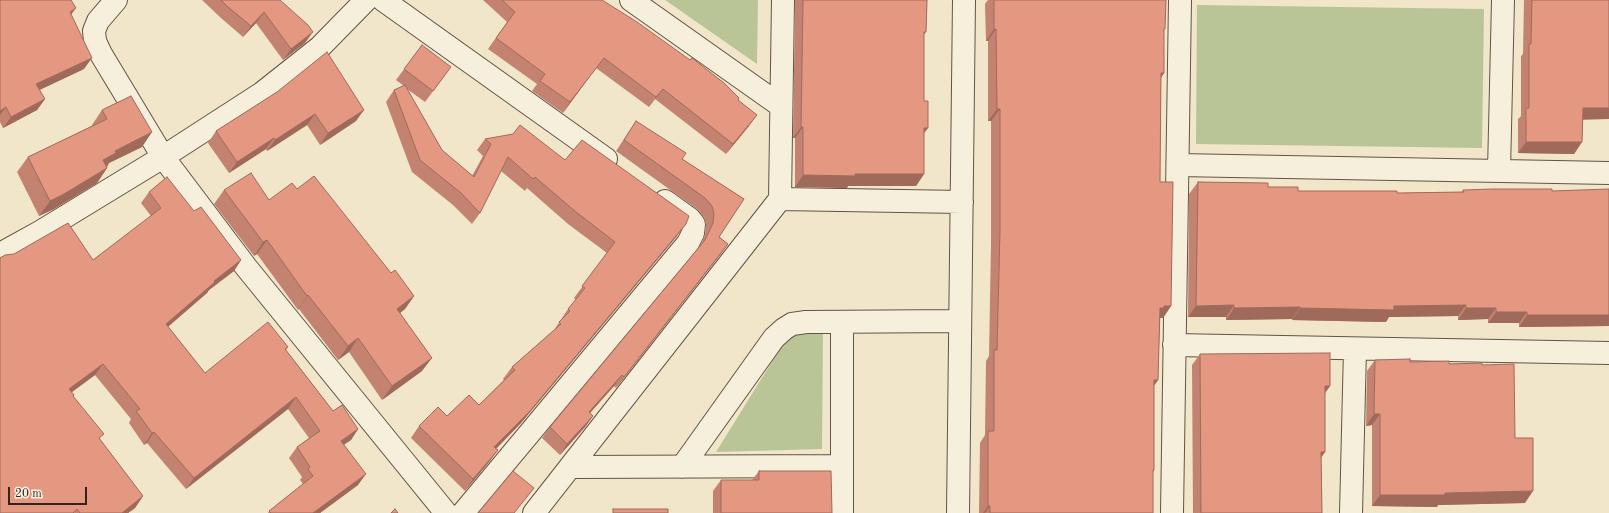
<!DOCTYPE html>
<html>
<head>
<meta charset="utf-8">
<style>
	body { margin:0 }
	#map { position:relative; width:1609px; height:513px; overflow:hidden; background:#f1e6c9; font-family:"Old Standard TT",serif }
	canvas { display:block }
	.scale { position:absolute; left:8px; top:487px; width:79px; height:18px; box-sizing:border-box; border:2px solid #33241b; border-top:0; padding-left:5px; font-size:12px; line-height:14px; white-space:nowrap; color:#33241b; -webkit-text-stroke:3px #f6efdc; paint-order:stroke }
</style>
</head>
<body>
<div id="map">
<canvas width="1609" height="513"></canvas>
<div class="scale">20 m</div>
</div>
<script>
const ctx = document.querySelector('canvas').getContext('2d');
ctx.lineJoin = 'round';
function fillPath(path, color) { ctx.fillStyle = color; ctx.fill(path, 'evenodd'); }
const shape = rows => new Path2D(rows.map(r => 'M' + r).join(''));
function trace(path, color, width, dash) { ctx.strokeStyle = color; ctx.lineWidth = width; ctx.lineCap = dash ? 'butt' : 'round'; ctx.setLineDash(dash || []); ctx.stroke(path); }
const green = shape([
	[665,0,758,0,757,64],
	[1197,5,1484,9,1482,148,1196,144],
	[791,331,823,331,822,449,716,452]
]);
const minor = shape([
	[116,0,98,21,94,31,95,41,101,54,163,157,246,267,446,513],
	[383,0,606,159],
	[631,0,781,106],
	[783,0,780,199,962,202],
	[1178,165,1609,173],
	[1499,171,1503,0],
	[0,254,40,232,163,157,262,93,320,47,366,0],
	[842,323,842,513],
	[1174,345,1609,353],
	[570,467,842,466],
	[682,467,774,338,784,329,792,324,806,322,960,321],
	[463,513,688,243,693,233,694,224,690,219,665,201],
	[534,513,780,199],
	[958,513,964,0],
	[1172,513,1180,0],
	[1351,513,1355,349]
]);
const wall = shape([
	[0,0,71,15,84,69,39,90,45,99,37,110,3,128,0,122],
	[202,0,280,0,305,43,283,60,256,23,243,37,221,18],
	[483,0,602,0,738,100,749,126,726,154,655,99,649,107,596,68,563,113,532,91,537,84,488,49,507,22],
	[795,0,927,0,926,32,924,35,924,174,916,186,848,186,847,188,795,187,795,138,793,138],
	[988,0,1166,0,1164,31,1164,73,1161,78,1160,182,1171,306,1163,318,1160,318,1158,380,1154,386,1154,470,1153,472,1153,513,979,513,980,443,985,435,986,361,989,356,991,243,991,121,988,121,988,41,986,41,985,4],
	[1524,0,1609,0,1583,119,1582,142,1574,154,1518,153,1518,119,1521,116,1521,56,1523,54],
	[422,45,443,78,425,102,407,89,442,150,472,176,483,156,477,150,485,139,565,160,677,236,521,423,496,449,498,450,489,462,465,491,411,438,419,426,479,405,504,380,503,379,512,367,554,330,568,309,576,300,574,298,607,253,568,224,527,188,525,191,501,171,480,213,472,224,453,205,412,172,386,102,394,90,404,86,396,80],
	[277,92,356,121,320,145,307,125,267,151,266,149,229,173,208,143,216,131],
	[102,110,142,147,109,163,107,167,107,168,97,183,54,209,39,216,17,172,28,157,92,126,92,125],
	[636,121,682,159,744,199,719,237,728,244,720,255,616,388,614,386,590,413,593,416,585,427,560,455,542,438,550,427,700,247,705,235,706,225,704,217,697,209,616,151],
	[1198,182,1268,187,1298,191,1397,193,1462,192,1463,190,1552,191,1609,326,1519,327,1519,323,1488,323,1488,319,1458,320,1458,316,1389,317,1386,322,1292,320,1292,319,1226,320,1226,317,1188,317,1189,194],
	[297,189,391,273,414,296,405,309,400,313,422,371,382,400,349,352,338,360,299,309,298,310,257,254,254,256,214,204,224,190,269,200],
	[149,192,194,211,241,260,234,271,209,290,207,293,168,327,205,373,288,347,286,350,333,411,358,429,351,440,344,444,358,485,320,513,268,513,269,511,303,484,300,480,302,477,289,458,297,447,309,438,288,409,186,489,147,443,144,445,129,423,131,419,95,375,72,392,73,396,100,440,143,496,135,508,128,513,0,513,93,260,151,216,141,203],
	[1200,354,1330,386,1325,393,1325,452,1321,457,1322,513,1193,513,1192,365],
	[1375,360,1482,365,1515,438,1525,503,1438,505,1437,507,1372,506,1372,425,1366,426,1367,371],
	[759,471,832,513,713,513,713,491,721,480,752,480]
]);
const shadedWall = shape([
	[76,8,68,19,70,12],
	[264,12,256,23,243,37,251,26],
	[994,29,996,29,988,41,986,41],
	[313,32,305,43,283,60,291,49],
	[92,58,84,69,29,95,36,84],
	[604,58,596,68,563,113,570,102],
	[1161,73,1164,73,1156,85],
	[663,89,655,99,649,107,656,97],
	[45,99,37,110,3,128,11,117],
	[6,107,0,115,0,111],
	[1583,108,1609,108,1609,119,1575,120],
	[997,109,1000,109,991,121,988,121],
	[364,110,356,121,320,145,328,133],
	[315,114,307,125,267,151,275,140],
	[757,115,749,126,726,154,733,144],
	[801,127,803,127,795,138,793,138],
	[924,128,928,128,920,139],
	[152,132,142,147,109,163,106,168,103,160,115,151],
	[274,138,266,149,229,173,237,162],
	[1526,142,1582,142,1574,154,1518,153],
	[107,168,97,183,54,209,39,216,50,201],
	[855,174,924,174,916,186,848,186,847,188,795,187,803,175],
	[686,224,677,236,521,423,486,459,494,447],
	[267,240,257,254,254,256,263,242],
	[728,244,720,255,616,388,624,377],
	[241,260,234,271,209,290,207,293,158,335,166,324,214,281],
	[308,295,299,309,298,310,307,296],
	[414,296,405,309,388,322,397,309],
	[1234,305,1226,317,1188,317,1196,306],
	[1466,305,1458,316,1389,317,1386,322,1292,320,1300,308,1394,306],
	[1164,306,1171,306,1163,318,1157,318,1160,308],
	[1300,307,1292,319,1226,320,1234,308],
	[1466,308,1496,308,1488,319,1458,320],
	[1496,312,1527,312,1519,323,1488,323],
	[1527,315,1609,315,1609,326,1519,327],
	[358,338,349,352,338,360,348,346],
	[432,358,422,371,382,400,392,386],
	[103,364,95,375,61,400,69,389],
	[622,375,614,386,581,423,589,412],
	[1154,380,1158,380,1150,391],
	[1325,386,1330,386,1322,397],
	[296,397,288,409,186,489,194,478],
	[1374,414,1380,414,1372,425,1366,426],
	[593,416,585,427,560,455,567,444],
	[358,429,351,440,333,452,341,441],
	[154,432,147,443,144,445,152,433],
	[498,450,489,462,465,491,473,479],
	[1321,452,1325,452,1317,464],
	[366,474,358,485,320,513,313,513],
	[1533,491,1525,503,1438,505,1437,507,1372,506,1380,495],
	[143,496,135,508,128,513,122,513],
	[988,506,990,506,985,513,983,513]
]);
const building = shape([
	[0,0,71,0,76,8,70,12,92,58,36,84,45,99,11,117,6,107,0,111,0,0],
	[221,0,280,0,308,25,313,32,291,49,264,12,251,26,228,7,221,0],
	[502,0,602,0,637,22,690,60,692,58,724,83,739,98,738,100,757,115,733,144,663,89,656,97,604,58,570,102,540,81,545,74,496,38,515,12,502,0],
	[803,0,927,0,926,32,924,32,924,101,928,101,928,128,924,128,924,174,855,174,855,176,803,175,803,127,801,127,803,0],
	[994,0,1166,0,1165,29,1164,29,1164,73,1161,73,1160,182,1173,182,1171,306,1164,306,1164,308,1160,308,1158,380,1154,380,1154,470,1153,470,1153,513,990,513,990,506,988,506,988,431,994,431,994,350,997,350,1000,231,1000,109,997,109,996,29,994,29,994,0],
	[1532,0,1609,0,1609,108,1583,108,1582,142,1526,142,1526,108,1529,108,1529,44,1531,44,1532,0],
	[422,45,451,67,433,91,404,69,422,45],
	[327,52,364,110,328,133,315,114,275,140,274,138,237,162,216,131,277,92,327,52],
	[405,85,442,150,474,177,491,144,485,139,513,134,520,125,565,160,582,140,689,216,686,224,530,411,494,447,498,450,473,479,419,426,438,407,447,416,469,395,479,405,515,370,512,367,561,324,559,322,570,311,568,309,585,288,582,286,615,242,576,212,535,177,533,179,508,157,480,213,461,193,420,160,394,90,405,85],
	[131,96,152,132,115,151,116,153,103,160,107,168,64,194,50,201,28,157,107,119,102,110,131,96],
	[636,121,686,153,682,159,744,199,719,237,728,244,624,377,622,375,589,412,593,416,567,444,550,427,705,240,713,223,714,214,712,206,705,198,624,140,636,121],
	[251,173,269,200,292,183,297,189,314,176,391,273,395,270,414,296,397,309,432,358,392,386,358,338,348,346,308,295,307,296,267,240,263,242,224,190,251,173],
	[167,177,194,211,201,207,241,260,214,281,215,282,166,324,205,373,268,322,288,347,285,349,333,411,342,405,358,429,341,441,366,474,313,513,271,513,269,511,313,476,308,469,310,467,297,447,320,431,296,397,194,478,154,432,152,433,136,411,140,409,103,364,69,389,74,395,73,396,104,434,99,438,143,496,122,513,80,513,77,509,73,513,0,513,0,258,5,255,14,254,68,223,93,260,161,208,149,192,167,177],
	[1198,182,1268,183,1268,187,1298,187,1298,191,1397,191,1397,193,1464,192,1463,190,1492,189,1552,189,1552,191,1609,189,1609,315,1527,315,1527,312,1496,312,1496,308,1466,308,1466,305,1394,306,1394,310,1300,308,1300,307,1234,308,1234,305,1196,306,1198,182],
	[1330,353,1330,386,1325,386,1325,452,1321,452,1322,513,1201,513,1200,354,1330,353],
	[1410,359,1410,362,1449,361,1449,364,1482,363,1482,365,1514,364,1515,438,1533,438,1533,491,1445,493,1445,495,1380,495,1380,414,1374,414,1375,360,1410,359],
	[513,471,534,488,514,513,478,513,513,471],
	[759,471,831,471,832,513,721,513,721,480,759,480,759,471],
	[395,509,398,513,391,513,395,509],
	[613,509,668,509,668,513,613,513,613,509]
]);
fillPath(green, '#b9c597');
trace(minor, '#625446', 24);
trace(minor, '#f6efdc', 22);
fillPath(wall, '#c48370');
fillPath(shadedWall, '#a06a5b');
fillPath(building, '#e49882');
trace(building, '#a06a5b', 1);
</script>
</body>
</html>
